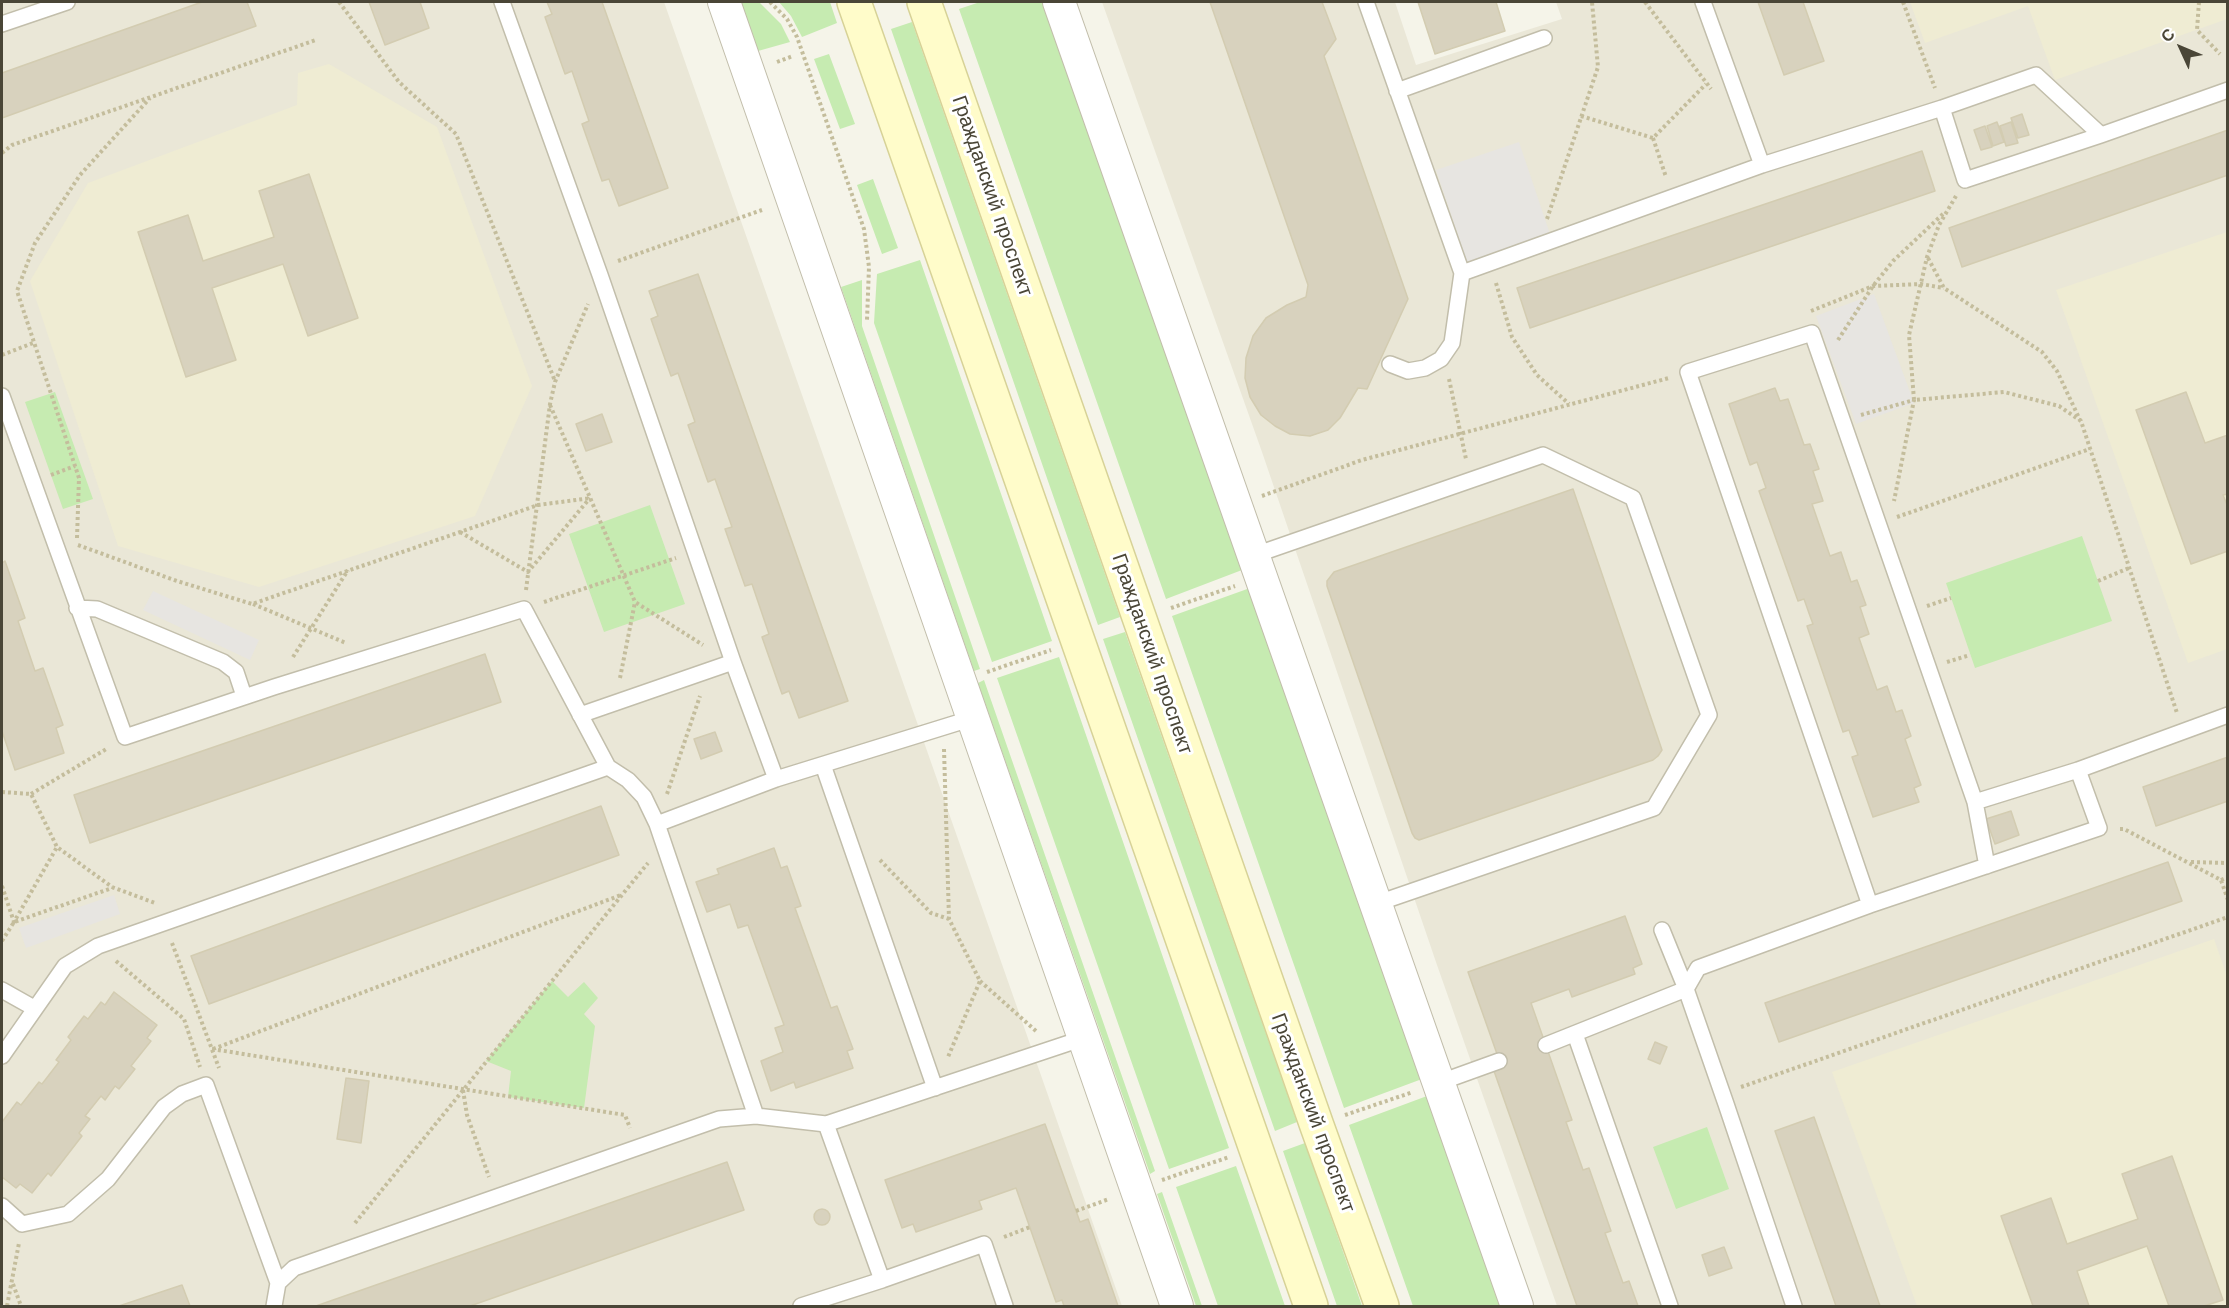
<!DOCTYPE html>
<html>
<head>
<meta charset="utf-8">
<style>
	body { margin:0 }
	#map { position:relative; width:2229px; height:1308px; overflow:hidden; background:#f5f4e9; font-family:"Work Sans",sans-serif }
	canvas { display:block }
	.frame { position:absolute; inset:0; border:3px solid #4a4637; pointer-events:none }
	.north { position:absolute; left:2151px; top:18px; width:60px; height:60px; -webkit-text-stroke:4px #fff; paint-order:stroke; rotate:314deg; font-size:16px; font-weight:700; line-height:24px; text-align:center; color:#4a4637 }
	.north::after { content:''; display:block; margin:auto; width:21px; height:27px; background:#4a4637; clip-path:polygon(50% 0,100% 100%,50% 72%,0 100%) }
</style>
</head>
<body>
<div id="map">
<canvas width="2229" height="1308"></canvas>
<div class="frame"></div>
<div class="north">С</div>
</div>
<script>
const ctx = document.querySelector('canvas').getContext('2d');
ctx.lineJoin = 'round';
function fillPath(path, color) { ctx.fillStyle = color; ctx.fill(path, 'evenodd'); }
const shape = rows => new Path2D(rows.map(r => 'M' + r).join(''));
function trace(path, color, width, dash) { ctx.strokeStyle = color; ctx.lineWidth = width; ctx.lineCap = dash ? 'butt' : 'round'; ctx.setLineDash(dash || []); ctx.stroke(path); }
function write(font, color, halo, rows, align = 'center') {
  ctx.font = font + ' "Work Sans",sans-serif'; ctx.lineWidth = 6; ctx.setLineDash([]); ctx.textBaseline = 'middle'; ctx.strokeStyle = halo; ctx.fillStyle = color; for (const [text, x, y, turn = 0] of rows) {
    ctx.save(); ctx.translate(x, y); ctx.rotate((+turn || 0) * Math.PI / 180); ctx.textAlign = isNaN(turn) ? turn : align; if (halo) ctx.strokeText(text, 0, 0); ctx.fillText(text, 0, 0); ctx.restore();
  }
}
const residential = shape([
	[2,2,664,2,1122,1306,2,1306],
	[1102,2,1395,2,1416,65,1562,19,1556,2,2227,2,2227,1306,1557,1306,1437,965,1262,452]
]);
const education = shape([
	[1910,2,2227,2,2227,19,2055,80,2028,6,1925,43],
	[329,64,437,127,532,386,475,516,259,587,118,546,30,281,88,183,297,105,298,73],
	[2227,232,2227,649,2188,663,2056,290],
	[2214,939,2228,979,2227,1306,1917,1306,1832,1072]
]);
const green = shape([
	[740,2,759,2,781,24,790,42,758,51],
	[779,2,830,2,837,23,802,37,791,16],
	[980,2,1044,2,1242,570,1166,599,959,9],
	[912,22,1120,617,1098,625,891,29],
	[829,54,855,124,840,129,814,59],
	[873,179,898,248,882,254,857,185],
	[920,260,1052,641,992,662,874,323,877,274],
	[862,280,862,326,980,669,974,671,841,287],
	[55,392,93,499,63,509,25,402],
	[650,505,685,604,604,632,569,534],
	[2082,536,2112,621,1975,668,1946,583],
	[1250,588,1422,1079,1344,1108,1172,616],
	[1125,632,1297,1122,1275,1131,1103,639],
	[1059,657,1229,1148,1169,1169,997,678],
	[984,680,1155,1171,1150,1174,978,683],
	[552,981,568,997,584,982,598,998,584,1014,595,1026,584,1108,508,1097,511,1071,486,1061],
	[1427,1096,1501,1306,1413,1306,1349,1125],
	[1707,1127,1729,1189,1676,1209,1653,1147],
	[1305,1143,1362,1306,1337,1306,1283,1151],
	[1236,1166,1285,1306,1218,1306,1176,1187],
	[1162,1192,1202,1306,1196,1306,1157,1194]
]);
const parking = shape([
	[1519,142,1550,234,1467,262,1436,170],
	[1874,294,1914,403,1856,424,1816,316],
	[153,591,259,640,250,660,143,610],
	[114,895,120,914,26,948,19,928]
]);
const building = shape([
	[202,2,247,2,256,26,2,118,2,73,202,2],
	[369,2,420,2,429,28,385,45,369,2],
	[547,2,602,2,668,188,619,206,609,179,602,181,582,124,589,121,572,71,565,74,545,17,552,14,547,2],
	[1210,2,1322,2,1336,39,1324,56,1408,299,1367,389,1358,388,1340,418,1328,430,1310,436,1290,434,1275,426,1261,415,1250,397,1245,378,1246,358,1253,336,1266,318,1287,305,1306,297,1308,285,1210,2],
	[1418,2,1496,2,1505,31,1435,54,1418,2],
	[1758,2,1803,2,1824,61,1784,75,1758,2],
	[2022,114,2029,135,2018,138,2011,118,2022,114],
	[1997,122,2004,142,1993,146,1987,126,1997,122],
	[2011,122,2018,143,2006,146,2000,126,2011,122],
	[1985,126,1992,147,1981,150,1974,130,1985,126],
	[2228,130,2228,175,1962,267,1949,228,2228,130],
	[1922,151,1935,191,1530,328,1517,288,1922,151],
	[309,174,358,318,308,336,283,264,212,288,236,360,186,377,138,232,188,215,203,261,274,237,259,191,309,174],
	[698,274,848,701,799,718,789,691,782,694,762,637,769,634,752,584,745,586,725,529,732,527,715,479,708,482,688,425,695,422,678,373,671,376,651,319,658,316,649,291,698,274],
	[1775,388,1780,401,1788,399,1804,445,1810,444,1819,469,1813,471,1823,501,1812,504,1830,556,1841,552,1851,582,1857,580,1866,605,1860,607,1869,634,1859,638,1877,690,1887,686,1896,712,1902,710,1911,736,1905,739,1921,785,1914,788,1919,802,1873,817,1852,757,1858,755,1849,730,1843,732,1807,626,1813,624,1810,616,1804,599,1798,601,1759,491,1766,488,1757,462,1750,465,1729,404,1775,388],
	[2186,392,2205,443,2228,435,2228,494,2223,495,2228,507,2228,551,2191,564,2136,410,2186,392],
	[602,414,612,442,586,451,576,424,602,414],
	[1573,489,1662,750,1658,756,1653,760,1419,840,1415,838,1412,833,1327,586,1327,581,1334,572,1573,489],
	[5,561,25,618,18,621,35,671,43,668,63,725,56,728,64,753,15,770,2,731,2,563,5,561],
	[485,654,501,702,90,843,74,795,485,654],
	[715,732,722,751,701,759,694,739,715,732],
	[2228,757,2228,801,2156,826,2143,787,2228,757],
	[601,806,619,855,209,1004,191,956,601,806],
	[2011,811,2019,835,1995,844,1986,819,2011,811],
	[774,848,781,868,787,866,801,906,795,908,831,1008,837,1006,853,1049,847,1051,853,1068,796,1088,794,1082,771,1091,761,1061,783,1052,775,1028,784,1025,748,925,738,928,730,904,707,912,696,882,719,874,717,869,774,848],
	[2168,862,2182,901,1779,1042,1765,1003,2168,862],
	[1625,916,1642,964,1633,968,1635,974,1572,997,1569,989,1531,1003,1572,1120,1566,1122,1583,1170,1589,1168,1611,1231,1605,1233,1623,1283,1629,1281,1638,1306,1577,1306,1494,1071,1502,1068,1468,972,1625,916],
	[114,992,157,1025,147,1038,151,1041,131,1066,135,1069,119,1089,115,1086,105,1100,101,1096,85,1116,90,1119,79,1133,82,1136,51,1176,48,1173,32,1193,20,1184,16,1188,2,1177,2,1122,17,1102,21,1105,39,1082,42,1084,59,1062,56,1060,71,1040,68,1037,84,1016,88,1019,101,1002,105,1005,114,992],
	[1655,1042,1667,1047,1660,1064,1648,1059,1655,1042],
	[346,1078,369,1081,361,1143,337,1139,346,1078],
	[1814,1117,1880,1306,1836,1306,1775,1131,1814,1117],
	[1045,1124,1080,1222,1088,1219,1118,1306,1064,1306,1062,1300,1056,1302,1016,1188,979,1201,982,1209,916,1232,913,1224,902,1228,885,1180,1045,1124],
	[2172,1156,2223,1300,2204,1306,2169,1306,2147,1246,2077,1271,2089,1306,2033,1306,2001,1216,2051,1198,2067,1244,2138,1219,2122,1174,2172,1156],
	[727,1162,744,1210,470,1306,316,1306,727,1162],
	'814 1217a8 8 0 1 1 16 0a8 8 0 1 1-16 0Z',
	[1724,1247,1732,1268,1709,1276,1702,1255,1724,1247],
	[182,1285,190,1306,119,1306,182,1285]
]);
const path = shape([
	[339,2,399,82,456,134,555,381],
	[770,2,787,19,797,37,864,229,869,267,867,320],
	[1645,2,1711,89],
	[1903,2,1935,88],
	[2199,2,2197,30,2220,54],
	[777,62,793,56],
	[1581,116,1653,138,1706,84],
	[1653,138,1666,177],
	[2,153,12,145,316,40],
	[1956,196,1939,225,1927,257,1909,335,1914,400,2004,392,2059,406,2081,421,2177,713],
	[1547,219,1598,67,1592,2],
	[1928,258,1944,288,2042,352,2057,371,2080,420],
	[618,261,762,210],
	[1496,283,1512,337,1537,375,1569,404],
	[1811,311,1873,286,1921,284,1944,288],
	[1838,340,1873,286,1893,261,1944,213],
	[2,355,33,343],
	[1449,379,1466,459],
	[550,405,635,602,703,645],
	[1861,415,1914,400,1894,501],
	[51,475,75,466],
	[1262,496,1362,460,1669,378],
	[1897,517,2090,449],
	[460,532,528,572,590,498],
	[77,538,79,478,17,291,35,243,80,175,150,98],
	[78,545,177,581,252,604,538,505,591,498],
	[2098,581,2129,568],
	[526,590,550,404,555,382,588,304],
	[544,602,676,558],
	[253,604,346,643],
	[1927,606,1951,598],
	[1171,608,1235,586],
	[293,657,348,570],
	[1947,662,1970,655],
	[987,672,1051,650],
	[620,678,635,602],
	[944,749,949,919,980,981,948,1057],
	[2,792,31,794,57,847,112,887,155,903],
	[31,794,108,748],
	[667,794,700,696],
	[2120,829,2124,829,2221,880,2228,900],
	[880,860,931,913,949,919],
	[2191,862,2228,863],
	[2221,880,2228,877],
	[2,886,14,922,57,847],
	[2,941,14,922,112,888],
	[172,943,219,1068],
	[116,961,184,1019,200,1067],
	[980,981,1036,1031],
	[212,1049,625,1115,630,1128],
	[213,1049,621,895],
	[1741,1087,2228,917],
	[463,1090,467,1115,489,1177],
	[1345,1115,1413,1092],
	[1162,1180,1229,1157],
	[1076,1211,1109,1199],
	[355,1223,648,863],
	[1004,1237,1030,1227],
	[13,1284,21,1306],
	[7,1306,19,1243]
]);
const service = shape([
	[502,2,600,275,733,662,776,779,973,718],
	[1366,2,1462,273],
	[1703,2,1762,165],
	[2,24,67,2],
	[1397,91,1544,38],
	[1942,108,2036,75,2101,135],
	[1390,364,1408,371,1425,368,1441,359,1452,343,1462,273,1762,165,1942,108,1965,180,2101,135,2228,90],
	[2,396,125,737,274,687,524,609,608,767],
	[1252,556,1543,455,1633,498,1709,715,1654,808,1375,904],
	[77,608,97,609,223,662,236,672,244,696],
	[580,715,733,662],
	[823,765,935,1088],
	[1975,802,2078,770],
	[1870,905,1688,372,1812,333,1975,802,1987,866],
	[1662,930,1686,989,1726,1104,1794,1306],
	[2,990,34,1008],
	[1575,1034,1670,1306],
	[1546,1045,1686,989,1698,968,1870,905,2099,828,2078,770,2228,715],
	[2,1056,65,966,98,946,608,767,628,780,644,797,657,824],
	[1438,1083,1499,1061],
	[756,1116,826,1124,1084,1038],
	[2,1206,22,1224,68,1214,108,1179,164,1107,182,1094,206,1085,278,1283,294,1268,719,1119,756,1116,657,824,776,779],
	[882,1280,984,1244,1005,1306],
	[274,1306,278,1283],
	[801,1306,882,1280,826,1124]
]);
const minor = shape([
	[724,2,1177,1306],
	[1059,2,1517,1306]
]);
const secondary = shape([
	[854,2,1311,1306],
	[924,2,1317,1126,1382,1306]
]);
const streetNames = [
	["Гражданский проспект",992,196,71],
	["Гражданский проспект",1152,654,71],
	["Гражданский проспект",1313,1113,70]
];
fillPath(residential, '#eae7d7');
fillPath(education, '#efecd3');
fillPath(green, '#c6ebb1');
fillPath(parking, '#e7e5e1');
fillPath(building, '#d8d2be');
trace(building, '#d3ccb1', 1.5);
trace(service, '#c2beab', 18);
trace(minor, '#c2beab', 34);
trace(secondary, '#d7d297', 36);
trace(path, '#c4bd9c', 4, [3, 3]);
trace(service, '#fff', 15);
trace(minor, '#fff', 32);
trace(secondary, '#fffcca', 33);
write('20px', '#4a4637', '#fff', streetNames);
</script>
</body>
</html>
